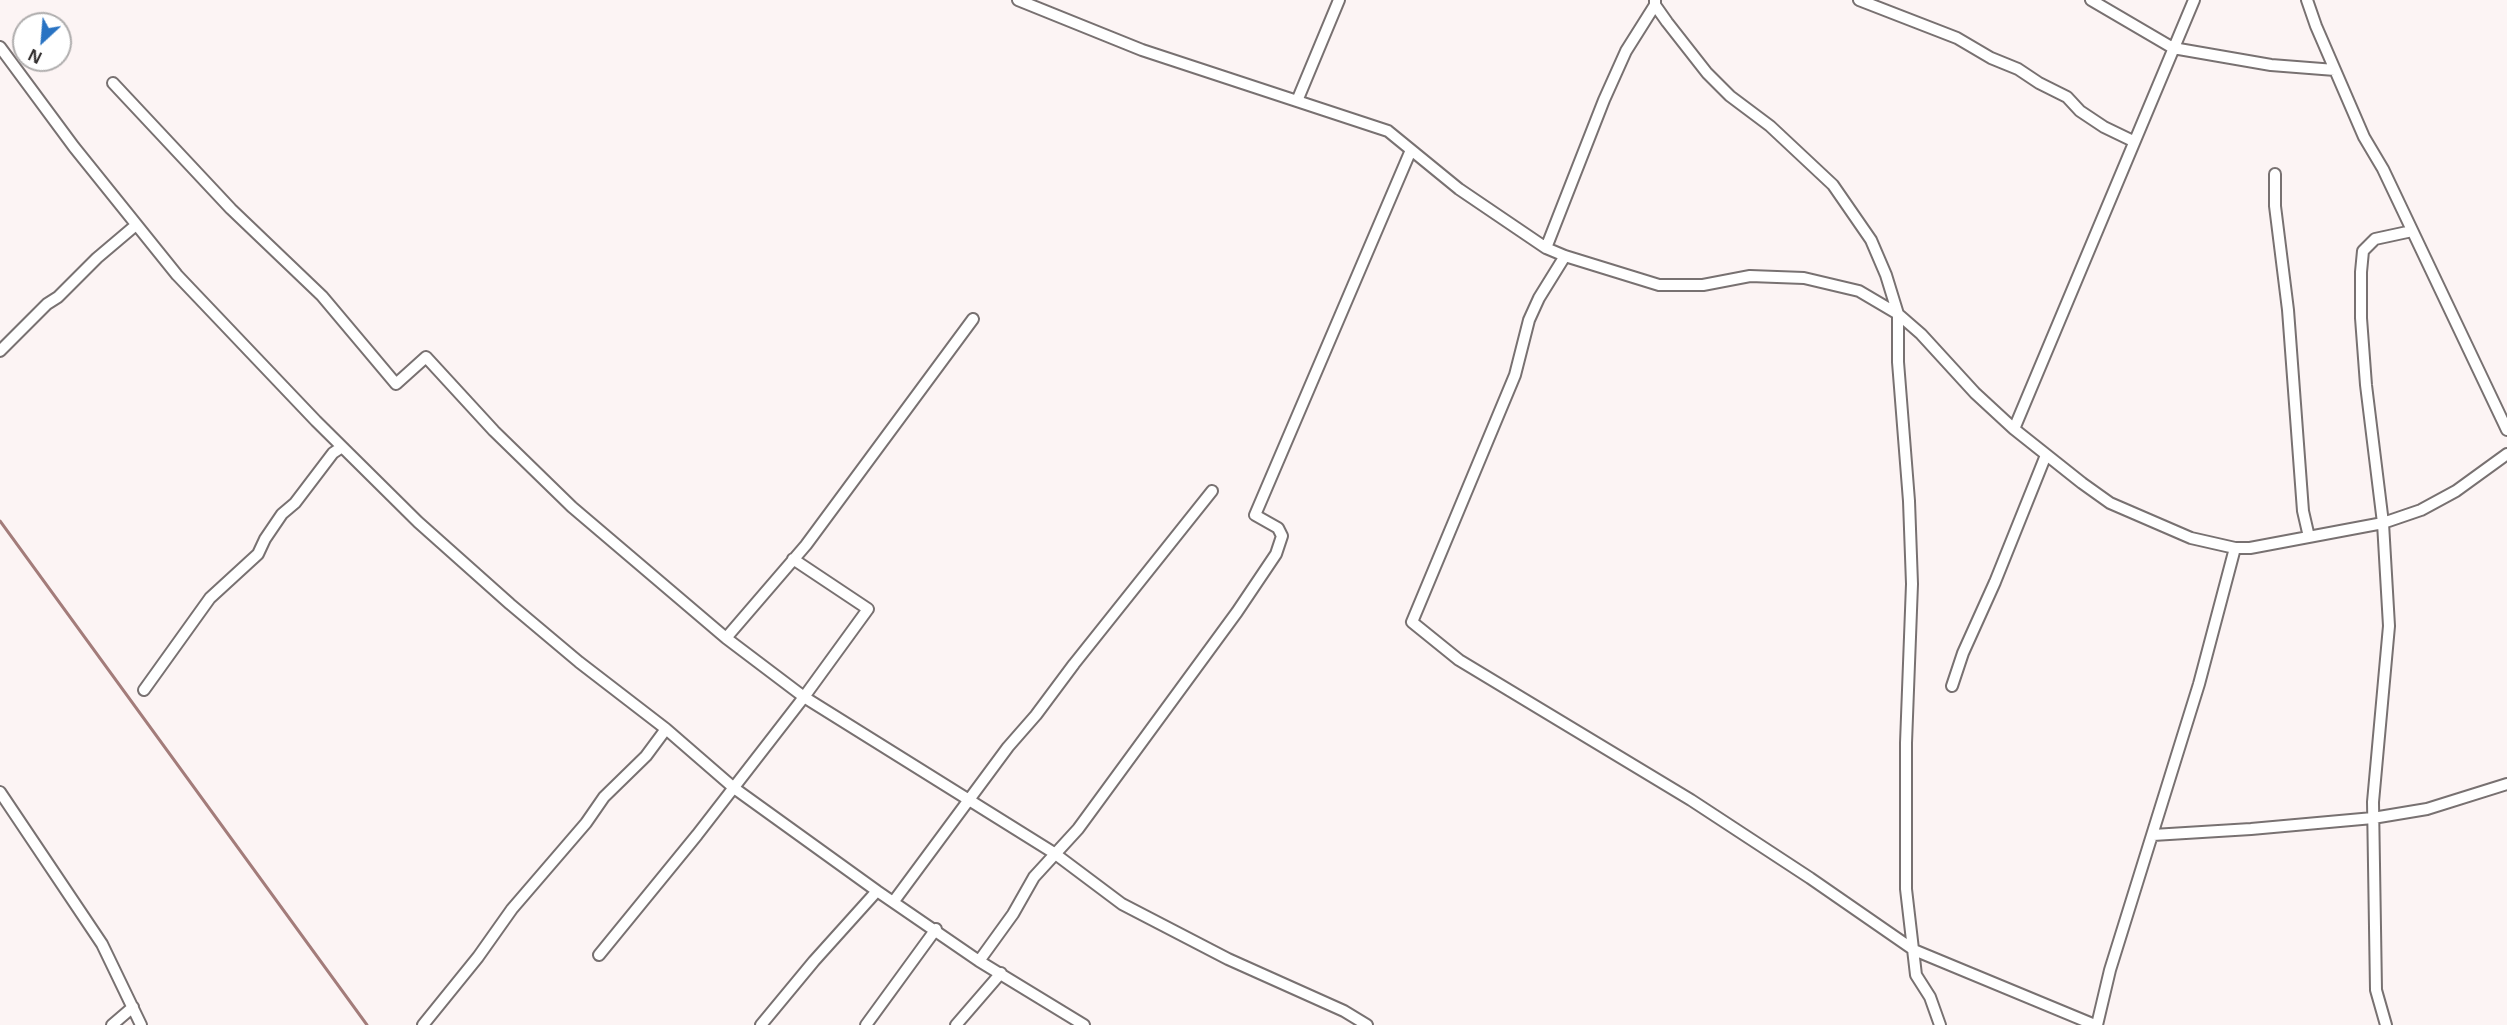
<!DOCTYPE html>
<html>
<head>
<meta charset="utf-8">
<style>
	body { margin:0 }
	#map { position:relative; width:2507px; height:1025px; overflow:hidden; background:#fcf4f4; font-family:"Noto Sans",sans-serif }
	canvas { display:block }
	.north { position:absolute; left:12px; top:12px; width:60px; height:60px; box-sizing:border-box; background:#fff; border:2px solid #afadad; border-radius:50%; rotate:206deg; font-size:16px; font-weight:700; line-height:24px; text-align:center; color:#363333 }
	.north::after { content:''; display:block; margin:auto; width:21px; height:27px; background:#2973c3; clip-path:polygon(50% 0,100% 100%,50% 72%,0 100%) }
</style>
</head>
<body>
<div id="map">
<canvas width="2507" height="1025"></canvas>
<div class="north">N</div>
</div>
<script>
const ctx = document.querySelector('canvas').getContext('2d');
ctx.lineJoin = 'round';
const shape = rows => new Path2D(rows.map(r => 'M' + r).join(''));
function trace(path, color, width, dash) { ctx.strokeStyle = color; ctx.lineWidth = width; ctx.lineCap = dash ? 'butt' : 'round'; ctx.setLineDash(dash || []); ctx.stroke(path); }
const stream = shape([
	[0,521,367,1025]
]);
const street = shape([
	[1018,0,1142,50,1388,131,1459,189,1546,248,1565,256,1659,285,1703,285,1750,276,1804,278,1859,291,1898,314,1921,334,1975,393,2014,429,2082,483,2110,503,2191,538,2235,548,2250,548,2383,523,2421,510,2456,491,2507,454],
	[1655,0,1655,5,1667,22,1707,73,1730,96,1770,126,1833,185,1871,240,1886,275,1898,314,1898,362,1909,501,1912,584,1906,743,1906,889,1916,975,1930,997,1940,1025],
	[1859,0,1957,38,1991,58,2018,69,2039,83,2067,97,2080,111,2104,127,2133,141],
	[2091,0,2173,48,2271,65,2335,70],
	[2307,0,2316,26,2364,137,2383,169,2507,430],
	[0,47,74,147,177,275,316,421,418,522,510,604,579,662,666,729,734,788,877,891,979,961,1084,1025],
	[113,83,231,209,322,296,396,384,426,357,494,431,572,507,726,638,804,697,697,835,599,955],
	[1297,101,1339,0],
	[2275,174,2275,206,2288,310,2303,511,2309,537],
	[1546,248,1604,100,1626,51,1655,5],
	[1565,256,1539,298,1529,320,1515,375,1412,622,1459,660,1691,800,1810,878,1914,950,2095,1025],
	[0,351,47,304,58,297,97,258,136,225],
	[2014,429,2194,0],
	[793,559,868,609,804,697,1054,853,1122,904,1228,959,1344,1011,1367,1025],
	[726,638,806,545,973,319],
	[1952,686,1963,653,1995,582,2046,455],
	[144,690,210,598,258,554,265,539,282,514,295,503,333,453,342,447],
	[0,792,102,944,141,1025],
	[2153,835,2251,829,2373,818,2427,809,2507,784],
	[894,901,1008,747,1036,715,1074,664,1212,491],
	[979,961,1013,914,1034,877,1078,829,1237,612,1276,554,1282,536,1278,528,1255,515,1411,150],
	[112,1025,133,1007],
	[423,1025,478,957,512,909,586,823,604,797,646,756,666,729],
	[761,1025,814,961,877,891],
	[866,1025,936,929],
	[956,1025,1001,973],
	[2097,1025,2110,970,2199,684,2235,548],
	[2386,1025,2376,990,2373,802,2389,626,2383,523,2366,385,2361,318,2361,272,2363,251,2375,239,2412,231]
]);
trace(stream, '#a37c7a', 3);
trace(street, '#787171', 14);
trace(street, '#fff', 10);
</script>
</body>
</html>
